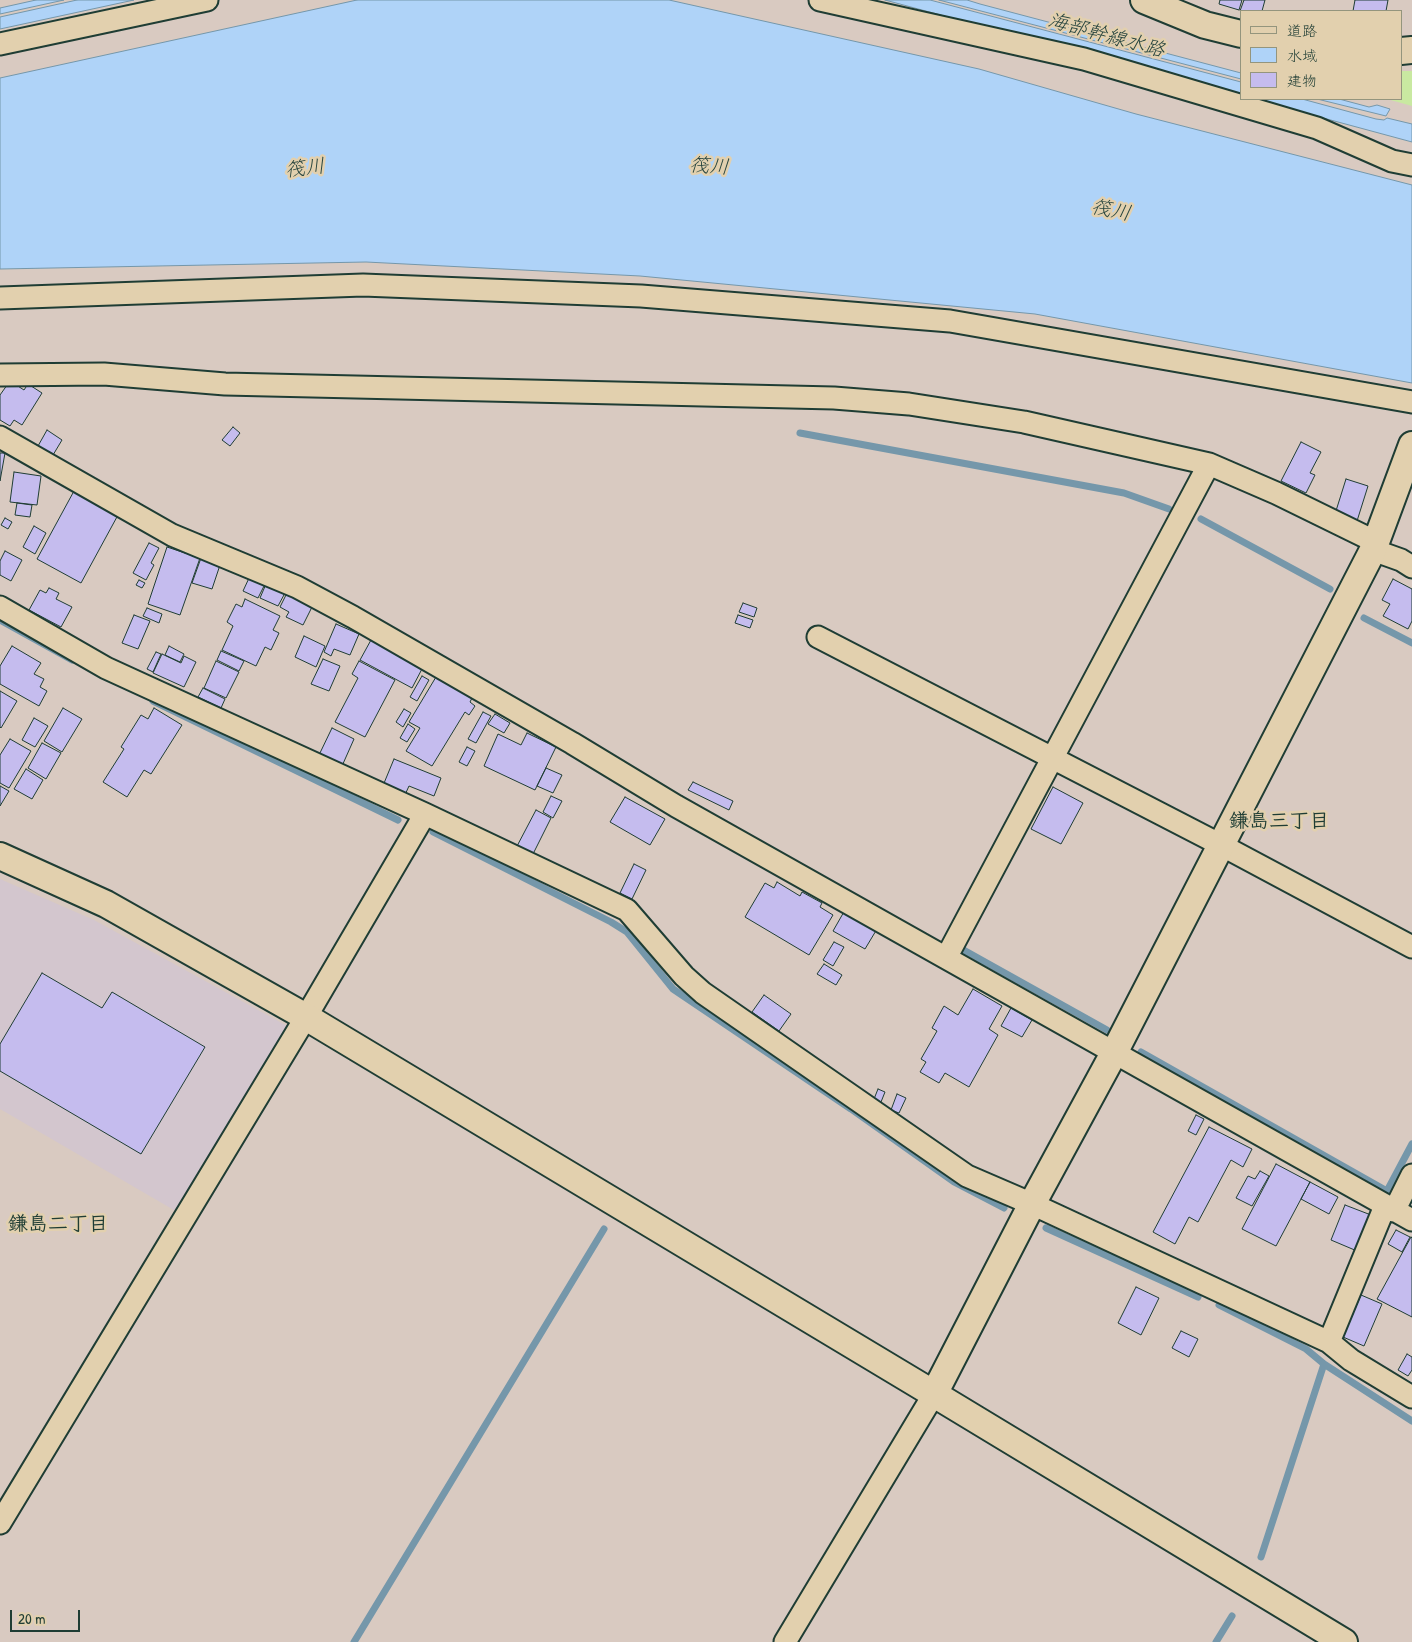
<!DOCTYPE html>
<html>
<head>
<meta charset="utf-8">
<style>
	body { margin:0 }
	#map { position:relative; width:1412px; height:1642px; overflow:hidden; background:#d9cac1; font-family:"Patrick Hand","Klee One",sans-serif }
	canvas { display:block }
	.legend { position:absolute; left:1240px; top:10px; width:162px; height:90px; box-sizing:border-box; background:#e2d0ae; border:1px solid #94957d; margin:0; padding:6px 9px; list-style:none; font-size:15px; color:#1f3d34 }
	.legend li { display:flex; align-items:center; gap:10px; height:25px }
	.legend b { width:25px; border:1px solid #94957d }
	.scale { position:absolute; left:10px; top:1610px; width:70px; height:22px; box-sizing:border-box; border:2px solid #1f3d34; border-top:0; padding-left:6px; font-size:15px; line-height:18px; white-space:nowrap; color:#1f3d34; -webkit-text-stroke:4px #e2d0ae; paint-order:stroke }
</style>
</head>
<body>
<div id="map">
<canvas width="1412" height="1642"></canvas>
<ul class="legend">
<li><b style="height:6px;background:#e2d0ae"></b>道路</li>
<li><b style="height:14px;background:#afd3f8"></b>水域</li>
<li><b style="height:14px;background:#c5bcee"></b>建物</li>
</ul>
<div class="scale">20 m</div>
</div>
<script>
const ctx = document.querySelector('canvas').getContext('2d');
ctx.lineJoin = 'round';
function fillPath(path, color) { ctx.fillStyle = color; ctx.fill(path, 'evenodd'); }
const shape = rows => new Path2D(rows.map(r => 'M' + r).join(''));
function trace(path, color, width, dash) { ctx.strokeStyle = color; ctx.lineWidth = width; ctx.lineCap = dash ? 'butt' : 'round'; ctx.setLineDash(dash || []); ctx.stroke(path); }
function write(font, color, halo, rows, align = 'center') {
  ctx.font = font + ' "Patrick Hand","Klee One",sans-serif'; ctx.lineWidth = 5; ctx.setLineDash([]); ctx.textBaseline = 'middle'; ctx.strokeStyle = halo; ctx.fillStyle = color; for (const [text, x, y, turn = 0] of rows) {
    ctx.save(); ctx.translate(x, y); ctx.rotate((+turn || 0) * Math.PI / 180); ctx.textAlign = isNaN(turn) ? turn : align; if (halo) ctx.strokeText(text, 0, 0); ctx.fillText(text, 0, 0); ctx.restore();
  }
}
const built = shape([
	[0,879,94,920,289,1027,179,1213,0,1109]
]);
const green = shape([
	[1401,71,1412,71,1412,106,1387,99,1401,99]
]);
const water = shape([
	[36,0,64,0,0,14,0,8,36,0],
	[77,0,134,0,0,29,0,17,77,0],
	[357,0,669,0,979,69,1136,114,1412,185,1412,383,1035,314,640,276,366,262,0,269,0,78,357,0],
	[885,0,930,0,1241,82,1241,96,885,0],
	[939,0,967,0,980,4,1241,73,1241,79,939,0],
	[1253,99,1302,99,1376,119,1384,120,1387,118,1412,124,1412,142,1253,99],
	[1317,99,1339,99,1369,107,1377,105,1390,109,1386,116,1317,99]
]);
const stream = shape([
	[800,433,1124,493,1169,509],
	[1201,519,1330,589],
	[1364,618,1412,643],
	[0,620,72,660],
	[153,701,398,820],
	[433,832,611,922,627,932,673,989,851,1109,954,1182,1004,1208],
	[960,948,1107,1030],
	[1141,1052,1387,1191,1412,1144],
	[1046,1228,1198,1297],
	[1219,1305,1306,1349,1324,1364,1412,1421],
	[1261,1557,1324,1364],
	[354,1642,604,1229],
	[1216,1642,1232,1616]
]);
const building = shape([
	[1220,0,1242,0,1239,10,1219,4,1220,0],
	[1244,0,1265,0,1262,11,1240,11,1244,0],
	[1355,0,1388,0,1386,11,1353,11,1355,0],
	[10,381,24,390,28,384,42,393,22,425,14,420,10,426,0,420,0,395,10,381],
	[233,427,240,433,230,446,222,440,233,427],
	[47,430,62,440,53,455,38,446,47,430],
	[1301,442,1321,452,1310,473,1315,475,1306,493,1281,481,1301,442],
	[0,453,5,453,0,481,0,453],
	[14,472,41,476,37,505,10,502,14,472],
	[1346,479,1368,486,1357,521,1335,514,1346,479],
	[74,491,118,515,81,583,37,559,74,491],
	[17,503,32,505,30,517,15,515,17,503],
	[5,518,12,522,8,529,1,525,5,518],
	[34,526,46,533,35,554,23,547,34,526],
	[149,543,159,548,151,563,154,565,146,580,133,573,149,543],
	[167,547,200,558,180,615,148,604,167,547],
	[5,551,22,560,11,581,0,575,0,561,5,551],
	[201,558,220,565,212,589,192,583,201,558],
	[250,576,265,584,258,598,243,591,250,576],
	[1393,579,1412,589,1412,621,1408,629,1383,616,1390,604,1382,600,1393,579],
	[139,580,145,583,142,588,136,585,139,580],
	[266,584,285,593,278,606,260,598,266,584],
	[49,588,59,593,56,599,72,607,61,627,29,610,40,590,46,593,49,588],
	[287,593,313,605,303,625,286,617,289,612,280,607,287,593],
	[245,599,280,616,273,630,279,633,271,650,265,647,256,666,222,650,233,626,227,622,236,604,242,607,245,599],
	[743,603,757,608,754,617,739,612,743,603],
	[147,608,162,614,159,623,143,616,147,608],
	[134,615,150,621,138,649,122,643,134,615],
	[738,615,753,620,750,628,735,623,738,615],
	[336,624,359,634,350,655,334,649,331,656,324,652,336,624],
	[304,636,325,646,316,667,295,657,304,636],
	[371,640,423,667,412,688,360,660,371,640],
	[12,646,41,663,34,674,44,679,40,687,47,691,39,706,0,684,0,666,12,646],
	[169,646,184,654,180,662,165,655,169,646],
	[221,651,244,661,239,671,217,660,221,651],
	[156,652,161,654,153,672,147,669,156,652],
	[162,654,181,663,184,656,196,662,184,687,153,673,162,654],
	[323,659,340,666,329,691,311,684,323,659],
	[216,661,239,672,226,698,204,688,216,661],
	[359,661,395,680,365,737,335,722,358,678,352,674,359,661],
	[422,676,429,680,417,701,410,697,422,676],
	[436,677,472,698,470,702,475,706,469,715,465,712,432,766,406,751,420,728,409,722,436,677],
	[203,688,225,699,221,708,198,697,203,688],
	[0,691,17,701,1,728,0,727,0,691],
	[63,708,82,719,62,752,44,741,63,708],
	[154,708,182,725,151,774,144,770,127,797,103,782,124,749,121,747,141,715,148,719,154,708],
	[404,709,411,713,403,727,396,722,404,709],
	[483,712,491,716,476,743,468,739,483,712],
	[495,714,510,723,504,733,488,724,495,714],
	[34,718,48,726,35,747,22,740,34,718],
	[408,724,415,729,407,742,400,738,408,724],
	[332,728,354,739,342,766,319,755,332,728],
	[527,733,556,747,535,790,484,766,498,734,521,745,527,733],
	[10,739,31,751,9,788,0,783,0,755,10,739],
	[42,743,61,753,46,779,28,768,42,743],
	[467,747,475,751,467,766,459,762,467,747],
	[394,759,441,778,434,796,409,786,404,797,382,788,394,759],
	[546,768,562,775,553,793,537,786,546,768],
	[26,769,43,780,32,799,14,789,26,769],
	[693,782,733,801,729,810,688,790,693,782],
	[0,786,9,791,0,806,0,786],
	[1053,787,1083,803,1061,844,1031,829,1053,787],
	[551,796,562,801,553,818,543,812,551,796],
	[625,797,665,819,650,845,610,822,625,797],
	[536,810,551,818,532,856,516,848,536,810],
	[634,864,646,870,632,899,620,893,634,864],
	[777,882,800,896,802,892,822,903,820,907,833,915,809,955,745,917,765,883,774,888,777,882],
	[845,910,877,929,865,949,833,931,845,910],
	[834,942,844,947,833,966,823,960,834,942],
	[824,964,842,975,836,985,817,974,824,964],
	[42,973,102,1008,112,992,205,1047,141,1154,0,1071,0,1044,42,973],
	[973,989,1002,1006,989,1029,998,1035,969,1087,945,1073,939,1083,920,1072,926,1062,921,1059,937,1031,932,1028,944,1006,958,1015,973,989],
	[764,995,791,1014,779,1031,752,1012,764,995],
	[1011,1008,1032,1020,1022,1037,1001,1026,1011,1008],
	[878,1089,885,1092,881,1102,874,1099,878,1089],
	[897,1094,906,1098,899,1113,891,1110,897,1094],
	[1196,1115,1204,1119,1196,1135,1188,1131,1196,1115],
	[1209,1127,1252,1149,1243,1167,1231,1160,1198,1222,1189,1217,1175,1244,1153,1232,1209,1127],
	[1276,1164,1310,1182,1276,1246,1242,1229,1276,1164],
	[1260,1171,1269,1176,1252,1206,1236,1198,1248,1176,1255,1179,1260,1171],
	[1310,1182,1338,1197,1329,1214,1301,1199,1310,1182],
	[1345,1205,1371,1215,1357,1251,1331,1240,1345,1205],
	[1396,1230,1410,1237,1402,1252,1388,1244,1396,1230],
	[1411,1237,1412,1238,1412,1317,1377,1299,1411,1237],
	[1136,1287,1159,1298,1141,1335,1118,1323,1136,1287],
	[1361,1295,1382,1304,1364,1346,1343,1337,1361,1295],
	[1181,1331,1198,1339,1189,1357,1172,1348,1181,1331],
	[1407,1354,1412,1357,1412,1370,1408,1376,1398,1370,1407,1354]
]);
const minor = shape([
	[820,0,1084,59,1317,128,1392,161,1412,165],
	[0,44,207,0],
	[0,298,363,285,641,296,950,321,1412,402],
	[0,375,104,374,225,384,834,398,909,404,1024,422,1209,464,1276,493,1376,542],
	[0,437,172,535,297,587,353,617,572,743,676,806,1412,1220],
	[1373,550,1401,560,1412,567],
	[0,607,106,668,425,814,627,910,684,976,703,993,967,1176,1032,1204,1329,1342,1351,1360,1412,1397],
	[818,637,1221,845,1412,947],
	[946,958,1209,464],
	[1394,1211,1412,1175],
	[1329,1342,1385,1206],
	[0,1523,306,1017,425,814],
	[785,1642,934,1394]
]);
const tertiary = shape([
	[1144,0,1205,25,1241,34],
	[1401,51,1412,50],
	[0,856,106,904,306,1017,934,1394,1344,1642],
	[934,1394,1032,1204,1114,1053,1373,550,1412,445]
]);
const waterNames = [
	["海部幹線水路",1106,36,15],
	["筏川",709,167,4],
	["筏川",305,169,-7],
	["筏川",1111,211,11]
];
const neighbourhoodNames = [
	["鎌島三丁目",1279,822],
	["鎌島二丁目",58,1225]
];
fillPath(built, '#d3c6ce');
fillPath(green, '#c9e9a1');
fillPath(water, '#afd3f8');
trace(water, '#7597aa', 1);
trace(stream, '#7597aa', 7);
fillPath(building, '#c5bcee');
trace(building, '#1f3d34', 1);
trace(minor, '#1f3d34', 25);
trace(tertiary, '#1f3d34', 30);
trace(minor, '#e2d0ae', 21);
trace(tertiary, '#e2d0ae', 26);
write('italic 20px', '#26443e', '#e2d0ae', waterNames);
write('bold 20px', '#1f3d34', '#e2d0ae', neighbourhoodNames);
</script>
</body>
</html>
